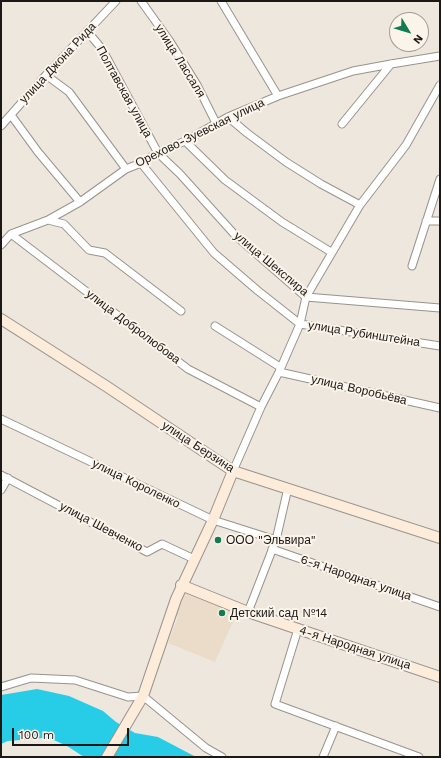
<!DOCTYPE html>
<html>
<head>
<meta charset="utf-8">
<style>
	body { margin:0 }
	#map { position:relative; width:441px; height:758px; overflow:hidden; background:#eee7de; font-family:"Work Sans",sans-serif }
	canvas { display:block }
	.frame { position:absolute; inset:0; border:2px solid #1b1815; pointer-events:none }
	.north { position:absolute; left:389px; top:12px; width:40px; height:40px; box-sizing:border-box; background:#fbf4eb; border:1px solid #a19c95; border-radius:50%; rotate:128deg; font-size:11px; font-weight:700; line-height:16px; text-align:center; color:#1b1815 }
	.north::after { content:''; display:block; margin:auto; width:14px; height:18px; background:#137a54; clip-path:polygon(50% 0,100% 100%,50% 72%,0 100%) }
	.scale { position:absolute; left:12px; top:728px; width:117px; height:18px; box-sizing:border-box; border:2px solid #1b1815; border-top:0; padding-left:5px; font-size:12px; line-height:14px; white-space:nowrap; color:#1b1815; -webkit-text-stroke:3px #fbf4eb; paint-order:stroke }
</style>
</head>
<body>
<div id="map">
<canvas width="441" height="758"></canvas>
<div class="frame"></div>
<div class="north">N</div>
<div class="scale">100 m</div>
</div>
<script>
const ctx = document.querySelector('canvas').getContext('2d');
ctx.lineJoin = 'round';
function fillPath(path, color) { ctx.fillStyle = color; ctx.fill(path, 'evenodd'); }
const shape = rows => new Path2D(rows.map(r => 'M' + r).join(''));
function trace(path, color, width, dash) { ctx.strokeStyle = color; ctx.lineWidth = width; ctx.lineCap = dash ? 'butt' : 'round'; ctx.setLineDash(dash || []); ctx.stroke(path); }
function write(font, color, halo, rows, align = 'center') {
  ctx.font = font + ' "Work Sans",sans-serif'; ctx.lineWidth = 4; ctx.setLineDash([]); ctx.textBaseline = 'middle'; ctx.strokeStyle = halo; ctx.fillStyle = color; for (const [text, x, y, turn = 0] of rows) {
    ctx.save(); ctx.translate(x, y); ctx.rotate((+turn || 0) * Math.PI / 180); ctx.textAlign = isNaN(turn) ? turn : align; if (halo) ctx.strokeText(text, 0, 0); ctx.fillText(text, 0, 0); ctx.restore();
  }
}
const education = shape([
	[187,592,235,610,234,614,236,615,215,662,168,643,178,617,173,615,181,595]
]);
const water = shape([
	[37,689,69,696,103,711,116,722,135,733,158,737,196,757,84,757,67,746,56,741,43,738,8,741,1,744,1,695]
]);
const street = shape([
	[141,1,169,40,197,85,216,123],
	[221,1,278,96],
	[87,31,102,49,158,153,180,174,235,235,306,297,440,308],
	[46,75,69,92,126,169],
	[11,115,38,152,80,202],
	[228,117,247,133,286,162,321,184,360,205],
	[342,124,391,64],
	[1,126,46,75,116,1],
	[185,141,225,180,282,222,331,252],
	[141,163,214,253,257,290,300,324,440,346],
	[48,220,64,224,89,250,105,253,181,311],
	[426,221,440,221],
	[11,234,188,369,261,407],
	[1,245,11,234,48,220,80,202,126,169,141,163,158,153,185,141,228,117,278,96,353,71,391,64,440,56],
	[412,266,440,179],
	[215,326,280,367],
	[279,372,440,408],
	[1,419,213,520,276,540],
	[233,471,261,407,279,372,300,324,306,297,360,205,406,145,440,85],
	[1,475,147,552,162,544,194,559],
	[1,490,8,478],
	[272,549,440,607],
	[248,612,276,540,288,488],
	[298,629,275,704,419,757],
	[1,687,31,678,75,680,128,697,143,696,206,748,222,757],
	[323,757,336,726]
]);
const secondary = shape([
	[1,319,106,386,233,471,440,538],
	[181,585,248,612,298,629,440,677],
	[107,757,143,696,176,599,213,520,233,471]
]);
const markers = [
	[218,540,4,"#137a54"],
	[222,613,4,"#137a54"]
];
const streetNames = [
	["улица Лассаля",180,61,58],
	["улица Джона Рида",58,63,-47],
	["Полтавская улица",124,92,61],
	["Орехово-Зуевская улица",200,133,-26],
	["улица Шекспира",271,264,40],
	["улица Добролюбова",133,327,37],
	["улица Рубинштейна",364,334,9],
	["улица Воробьёва",359,390,13],
	["улица Берзина",198,447,33],
	["улица Короленко",136,484,26],
	["улица Шевченко",101,527,28],
	["6-я Народная улица",356,578,19],
	["4-я Народная улица",355,648,18]
];
const poiNames = [
	["ООО \"Эльвира\"",226,540],
	["Детский сад №14",230,613]
];
fillPath(education, '#ebdcc9');
fillPath(water, '#27cde7');
trace(street, '#99938b', 9);
trace(secondary, '#99938b', 12);
trace(street, '#fff', 7);
trace(secondary, '#fdecda', 10);
for (const [x, y, r, color] of markers) { const dot = new Path2D(); dot.arc(x, y, r, 0, 2 * Math.PI); ctx.fillStyle = color; ctx.fill(dot); trace(dot, '#fbf4eb', 1.5); }
write('12px', '#1b1815', '#fbf4eb', streetNames);
write('12px', '#1b1815', '#fbf4eb', poiNames, 'left');
</script>
</body>
</html>
